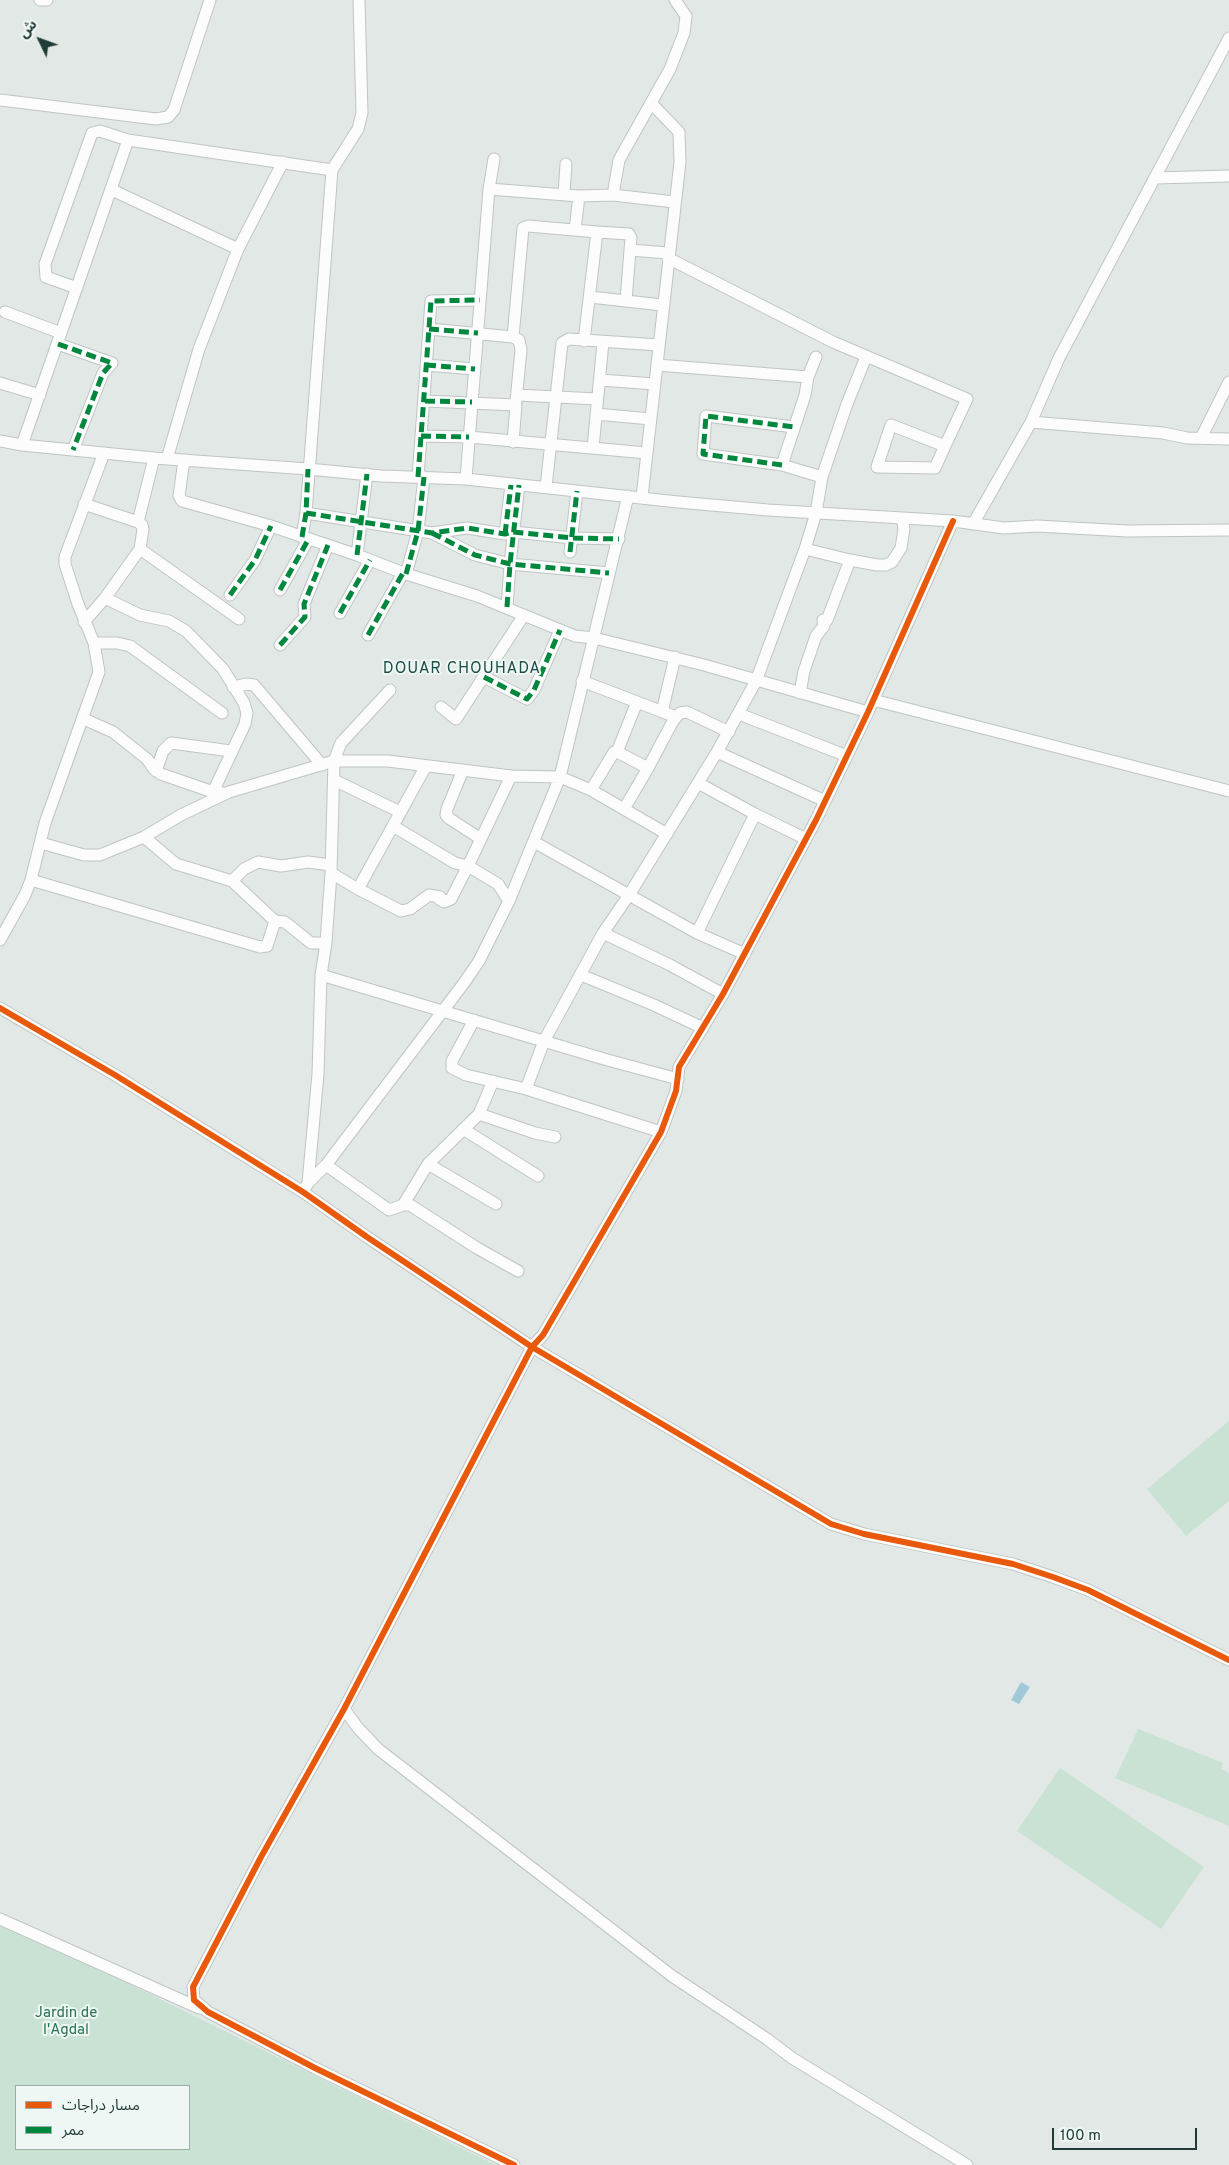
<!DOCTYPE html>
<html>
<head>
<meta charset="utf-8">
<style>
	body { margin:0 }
	#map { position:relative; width:1229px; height:2165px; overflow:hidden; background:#e2e8e6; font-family:Overpass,"Noto Sans Arabic",sans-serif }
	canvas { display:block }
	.legend { position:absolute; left:15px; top:2085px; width:175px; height:65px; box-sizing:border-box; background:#eff7f4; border:1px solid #9caca9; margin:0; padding:6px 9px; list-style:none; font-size:15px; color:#203b38 }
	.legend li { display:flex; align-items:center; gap:10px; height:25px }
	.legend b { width:25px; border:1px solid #9caca9 }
	.north { position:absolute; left:15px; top:15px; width:50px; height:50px; -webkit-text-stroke:4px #eff7f4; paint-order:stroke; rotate:312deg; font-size:14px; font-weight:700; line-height:20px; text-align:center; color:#203b38 }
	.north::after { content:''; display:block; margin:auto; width:18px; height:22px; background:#203b38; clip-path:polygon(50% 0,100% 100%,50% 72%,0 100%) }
	.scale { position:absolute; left:1052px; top:2128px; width:145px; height:22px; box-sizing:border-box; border:2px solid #203b38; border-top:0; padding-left:6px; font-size:15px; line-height:18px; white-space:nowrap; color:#203b38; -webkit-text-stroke:4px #eff7f4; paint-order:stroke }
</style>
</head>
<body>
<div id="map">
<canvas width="1229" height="2165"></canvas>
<ul class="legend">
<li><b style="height:6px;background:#e8590c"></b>مسار دراجات</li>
<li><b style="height:6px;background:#00873e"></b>ممر</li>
</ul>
<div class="north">ش</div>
<div class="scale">100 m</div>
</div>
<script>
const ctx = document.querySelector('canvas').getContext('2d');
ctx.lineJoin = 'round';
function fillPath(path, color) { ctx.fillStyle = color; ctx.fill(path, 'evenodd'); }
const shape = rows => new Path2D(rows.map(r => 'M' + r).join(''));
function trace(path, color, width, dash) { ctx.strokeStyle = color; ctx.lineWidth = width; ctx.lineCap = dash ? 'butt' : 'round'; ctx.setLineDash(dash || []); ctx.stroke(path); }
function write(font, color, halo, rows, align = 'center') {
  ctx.font = font + ' Overpass,sans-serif'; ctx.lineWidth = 4; ctx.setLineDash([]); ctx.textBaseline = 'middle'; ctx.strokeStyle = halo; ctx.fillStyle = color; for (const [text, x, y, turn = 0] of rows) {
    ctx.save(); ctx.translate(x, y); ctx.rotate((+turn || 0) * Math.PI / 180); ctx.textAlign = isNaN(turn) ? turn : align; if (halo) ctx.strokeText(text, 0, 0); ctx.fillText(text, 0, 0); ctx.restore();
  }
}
const green = shape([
	[1229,1421,1229,1501,1186,1536,1147,1489],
	[1138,1729,1223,1763,1221,1769,1229,1773,1229,1826,1115,1778],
	[1060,1768,1204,1867,1161,1929,1017,1831],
	[0,1920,496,2165,0,2165],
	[16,2086,189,2086,189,2149,16,2149]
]);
const water = shape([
	[1021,1682,1030,1687,1019,1704,1011,1700]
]);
const minor = shape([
	[40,0,47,0],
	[1229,38,1059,358,1031,422,1163,433,1187,438,1229,439],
	[0,100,156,119,168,117,174,110,210,0],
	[1155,178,1229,176],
	[489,189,579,196],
	[112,190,238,249],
	[564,194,566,164],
	[613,195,619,160,670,69,684,33,686,16,675,0],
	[575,230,579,196,613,195,674,202],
	[668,258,833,342,967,399,945,446,935,468,877,467,891,425,945,446],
	[77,288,46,277,45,264,92,133,100,131,128,140],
	[590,297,662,305],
	[626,301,630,250],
	[5,312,61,333],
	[429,329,513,337,523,228,528,226,597,232],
	[513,337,519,340,521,350,516,401],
	[584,341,597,232,629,234,631,238,630,250,668,253],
	[58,344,112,363,103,373,73,450],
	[426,365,475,369],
	[657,365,808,377,816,357],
	[808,377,805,395,782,465,822,477],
	[600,380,655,384],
	[0,383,40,395],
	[517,395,597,399],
	[425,401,516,405,513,442],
	[596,414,651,419],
	[421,436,469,437,647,453],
	[1201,438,1229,382],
	[0,441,22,445,154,458,308,469,381,476,466,479,678,502,768,510,953,521,1004,528,1037,526,1127,531,1229,530],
	[22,445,128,140,332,170],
	[593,448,603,342],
	[167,459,199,349,238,249,283,162],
	[184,460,179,496,182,501,271,526,357,555,406,574,477,596,575,636,594,638,704,665,868,712],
	[782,465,703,454,706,416,794,427],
	[418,477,431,301,480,300],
	[466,479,489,189,494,159],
	[546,487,562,343,569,339,659,345],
	[642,497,680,162,679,132,652,104],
	[84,504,138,522,142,525,143,529,140,549,105,598,84,622],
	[306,513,432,533,467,528,505,534,513,532,573,538,619,539],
	[138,522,154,458],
	[973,524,1031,422],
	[432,533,475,555,510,564,609,573],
	[505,534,511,485],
	[302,537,306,513,332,170,358,129,362,113,359,0],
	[140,549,239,619],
	[570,552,577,491],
	[357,555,367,474],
	[850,560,877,565,886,565,892,562,901,548,904,529,902,518],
	[406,574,418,531,424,477],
	[280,590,308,540],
	[230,595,255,560,271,526],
	[105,598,140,615,169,621,186,631,223,669,244,703,247,713,245,724,213,792],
	[507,607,510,564,519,485],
	[340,613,370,560],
	[368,635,403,573],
	[94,643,117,643,130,646,222,713],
	[280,645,305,617,304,604,328,545],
	[484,677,527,699,534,690,560,630],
	[582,681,676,717],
	[233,687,247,684,254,685,322,765],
	[800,693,804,671,816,636,824,626,823,620,827,620,850,560,805,549],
	[873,700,1229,791],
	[441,707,456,719,524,615],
	[662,712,675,657],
	[739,714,847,756],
	[84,719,113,732,147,759,154,769,161,774,213,792,220,792],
	[617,752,637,702],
	[717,752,825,801],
	[463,770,447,809,446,815,450,819,481,839],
	[156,771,163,751,171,743,231,751],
	[334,780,400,812],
	[591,790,667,834],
	[624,809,648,768],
	[755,814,806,839],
	[144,837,176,864,232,881,275,921,285,922,311,943,326,943],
	[534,842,697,933,755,814,698,783],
	[41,843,84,855,100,855,144,837,181,815,229,792,334,761,388,761,511,776,560,777,591,790,614,752,617,752,648,768,673,721,680,713,687,712,729,732],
	[331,873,358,889,401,911,410,909,429,895,440,897,439,899,444,902,451,899,468,866,455,863,393,826],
	[31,880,260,947,267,946,275,921],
	[232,881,244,869,258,862,281,866,308,862,331,865],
	[358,889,426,766],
	[509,901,498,884,468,866,511,776],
	[603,933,670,965,723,994],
	[697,933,745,954],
	[0,940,25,895,31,880,45,823,99,672,94,643,78,604,65,564,65,557,104,453],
	[321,975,604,1059,678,1079],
	[581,975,654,1005,703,1028],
	[0,1008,115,1075,303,1192,367,1237,532,1347,831,1524,864,1534,1013,1564,1053,1577,1088,1590,1229,1660],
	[474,1020,452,1061,452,1068,466,1075,526,1089,544,1041,603,933,629,895,717,752,756,681,805,549,816,513,822,477,847,404,866,357],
	[526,1089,661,1132],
	[479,1114,535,1133,555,1137],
	[463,1129,538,1176],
	[428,1164,496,1204],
	[326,1165,389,1210,403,1205,410,1205,477,1248,518,1271],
	[308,1183,318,1074,321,975,326,943,331,873,334,761,341,743,390,690],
	[303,1192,308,1183,326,1165,464,983,479,961,509,901,560,777,628,496],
	[403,1205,428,1164,479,1114,493,1081],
	[344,1709,358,1728,378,1749,672,1976,767,2039,792,2058,967,2165],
	[0,1919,199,2008],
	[514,2165,315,2068,208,2012,194,2000,193,1987,261,1857,344,1709,532,1347,543,1335,661,1132,676,1091,679,1067,723,994,816,820,868,712,953,521]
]);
const quiet = shape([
	[429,329,478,333],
	[58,344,112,363,103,373,73,450],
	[426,365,475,369],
	[425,401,472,402],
	[421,436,469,437],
	[782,465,703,454,706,416,794,427],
	[418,477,431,301,480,300],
	[306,513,432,533,467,528,505,534,513,532,573,538,619,539],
	[432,533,475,555,510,564,609,573],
	[505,534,511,485],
	[302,537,306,513,308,469],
	[570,552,577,491],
	[357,555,367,474],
	[406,574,418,531,424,477],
	[280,590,308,540],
	[230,595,255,560,271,526],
	[507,607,510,564,519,485],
	[340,613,370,560],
	[368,635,403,573],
	[280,645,305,617,304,604,328,545],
	[484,677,527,699,534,690,560,630]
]);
const cycleway = shape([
	[0,1008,115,1075,303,1192,367,1237,532,1347,831,1524,864,1534,1013,1564,1053,1577,1088,1590,1229,1660],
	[514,2165,315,2068,208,2012,194,2000,193,1987,261,1857,344,1709,532,1347,543,1335,661,1132,676,1091,679,1067,723,994,816,820,868,712,953,521]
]);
const parkNames = [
	["Jardin de",66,2014],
	["l'Agdal",66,2031]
];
const neighbourhoodNames = [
	["DOUAR CHOUHADA",462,670]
];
fillPath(green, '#cae2d4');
fillPath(water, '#a1c8d8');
trace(minor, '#bfc5c3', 13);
trace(minor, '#fbfcfb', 11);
trace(quiet, '#00873e', 5, [10, 5]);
trace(cycleway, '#e8590c', 6);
write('15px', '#297350', '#eff7f4', parkNames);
ctx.letterSpacing = '1px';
write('16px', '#1b4d48', '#eff7f4', neighbourhoodNames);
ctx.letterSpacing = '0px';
</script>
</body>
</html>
